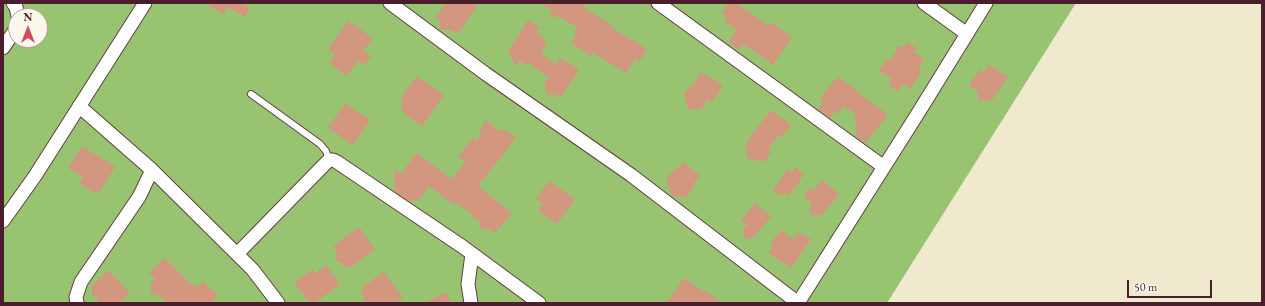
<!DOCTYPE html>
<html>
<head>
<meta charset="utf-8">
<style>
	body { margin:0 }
	#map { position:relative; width:1265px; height:306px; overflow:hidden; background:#efe9cd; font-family:"EB Garamond",serif }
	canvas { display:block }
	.frame { position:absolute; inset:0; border:4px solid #4a1f2b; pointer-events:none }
	.north { position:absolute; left:8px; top:8px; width:40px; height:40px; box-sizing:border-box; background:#fbf7ec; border:1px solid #b4a19f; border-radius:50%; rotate:0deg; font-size:11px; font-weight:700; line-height:16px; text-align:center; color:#4a1f2b }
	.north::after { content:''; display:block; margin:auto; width:14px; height:18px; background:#d1495b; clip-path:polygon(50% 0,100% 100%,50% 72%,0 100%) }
	.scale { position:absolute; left:1127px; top:280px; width:85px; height:18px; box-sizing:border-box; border:2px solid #4a1f2b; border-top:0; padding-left:5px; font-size:12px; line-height:14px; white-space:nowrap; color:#4a1f2b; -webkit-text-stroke:3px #fbf7ec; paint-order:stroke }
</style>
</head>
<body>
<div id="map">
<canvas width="1265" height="306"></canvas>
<div class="frame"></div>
<div class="north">N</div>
<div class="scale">50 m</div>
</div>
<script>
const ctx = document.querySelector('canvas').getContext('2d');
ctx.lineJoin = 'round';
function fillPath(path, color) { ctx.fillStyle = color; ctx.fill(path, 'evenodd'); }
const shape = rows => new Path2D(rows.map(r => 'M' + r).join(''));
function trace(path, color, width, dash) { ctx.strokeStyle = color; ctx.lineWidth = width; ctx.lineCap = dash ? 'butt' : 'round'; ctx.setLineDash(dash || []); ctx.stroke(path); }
const green = shape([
	[3,3,1076,3,887,303,3,303],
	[16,16,40,16,40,40,16,40]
]);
const building = shape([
	[205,3,241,3,250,8,245,17,228,7,223,14],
	[446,3,471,3,477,7,457,34,451,30,440,30,440,21,435,18],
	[540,3,585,3,583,7,612,25,610,27,647,49,639,62,635,59,626,73,593,53,591,56,571,43,577,34,574,32,578,28,559,16,551,18,551,10],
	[729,3,737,3,768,26,771,22,792,37,773,65,744,44,739,50,728,42,737,30,724,21,727,17,721,13],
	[528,20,540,27,536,33,544,37,542,40,547,44,541,54,556,64,560,58,579,69,562,96,547,94,544,83,549,77,528,63,527,65,520,61,516,66,508,51],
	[348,21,373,38,363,51,371,57,364,65,358,61,347,76,329,63,335,54,328,49],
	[907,42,916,48,914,52,924,59,918,68,922,70,911,89,903,84,898,91,888,85,892,78,879,71,886,59,890,61,900,45,904,47],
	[989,65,1008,77,992,100,978,101,978,91,969,86,980,69,984,72],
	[701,72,723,85,712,102,708,99,701,109,688,109,684,94,690,85,692,87],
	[417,76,444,95,422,126,401,111,402,96],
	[838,77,858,91,857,92,888,115,865,143,856,136,855,114,844,106,839,113,836,110,830,118,818,109,823,102,820,99,834,80,836,81],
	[345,103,370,120,353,145,328,128],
	[771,110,791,125,782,137,779,135,768,149,771,152,764,162,758,160,748,159,745,146,750,139,749,138],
	[485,120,501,132,504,129,516,138,478,186,512,213,495,233,490,229,481,229,479,221,472,218,474,216,456,202,454,205,429,186,419,200,408,201,395,192,394,169,401,174,416,153,452,179,465,162,458,157,473,138,477,141],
	[82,146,115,167,98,194,79,183,83,177,68,168],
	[683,162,700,176,693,184,695,186,686,197,672,196,666,179,674,170,675,171],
	[796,167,804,174,799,181,800,182,788,196,784,193,781,196,773,190,788,169,792,172],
	[822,180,839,194,822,215,810,215,811,202,804,196,809,188,813,191],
	[549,181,575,199,557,224,538,211,543,204,536,199],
	[755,203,771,217,752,239,744,238,743,229,747,225,741,220],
	[359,227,375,249,349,268,334,259,337,257,334,245],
	[781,230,794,239,799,232,811,239,791,268,768,253,773,246,770,244],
	[165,258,192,285,193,283,197,287,203,281,218,296,210,303,167,303,160,296,151,294,151,283,155,279,149,273],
	[326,265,340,285,314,303,310,303,294,282,313,269,316,273],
	[108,270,130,293,119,303,97,303,98,298,92,296,92,285],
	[384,272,403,298,396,303,365,303,361,288],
	[684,278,703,291,704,290,722,303,666,303],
	[446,292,451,303,425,303]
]);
const lane = shape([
	[251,94,320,144,326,151,329,160]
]);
const street = shape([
	[13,3,16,7,18,16],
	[390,3,486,74,631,175,798,303],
	[658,3,884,167],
	[924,3,967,34],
	[3,48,15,30,16,27],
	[79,106,152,170,253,270,278,303],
	[3,221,35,176,145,3],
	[237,254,323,166,329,160,333,160,337,162,463,247,539,303],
	[77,303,76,297,81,282,139,197,152,170],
	[471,303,468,284,472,254],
	[798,303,920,110,986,3]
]);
fillPath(green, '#98c472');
fillPath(building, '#d3967e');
trace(lane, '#633d43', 8);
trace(street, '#633d43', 15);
trace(lane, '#fff', 6);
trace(street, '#fff', 13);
</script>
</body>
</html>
